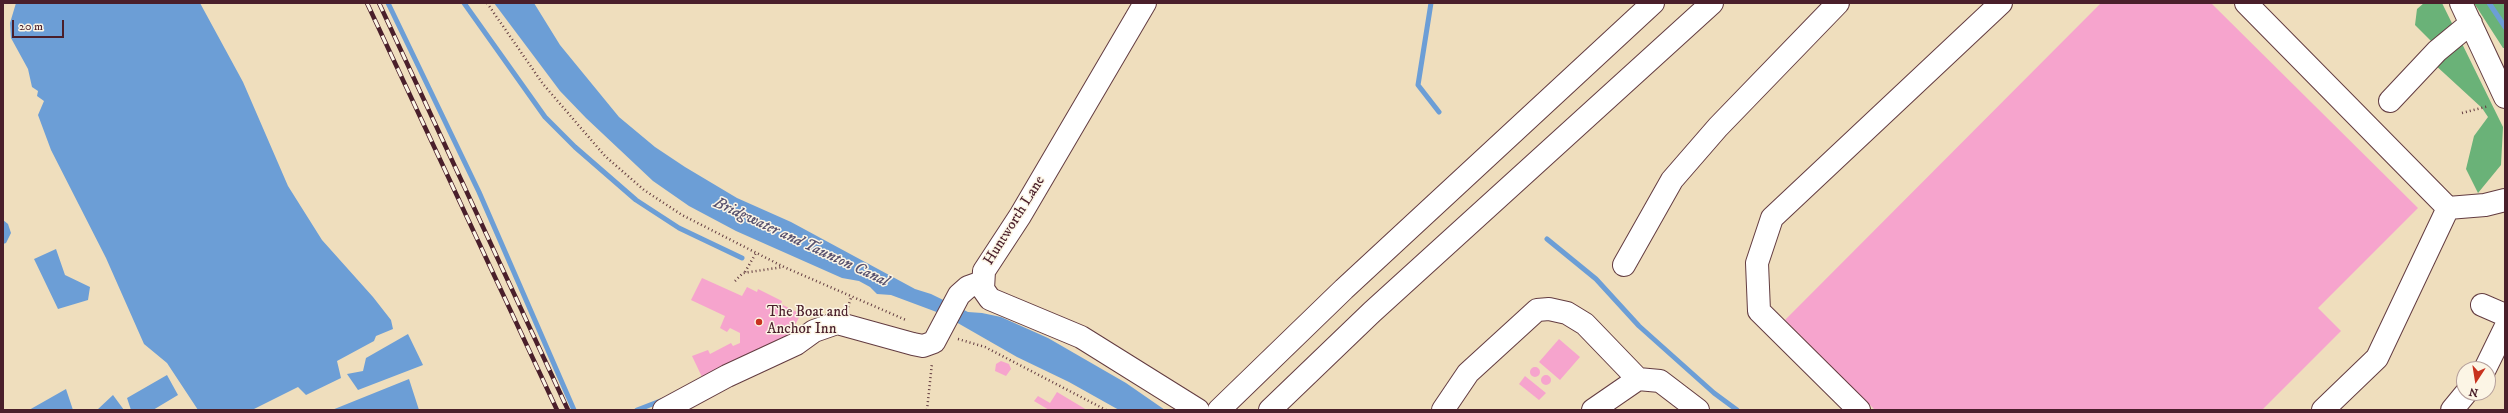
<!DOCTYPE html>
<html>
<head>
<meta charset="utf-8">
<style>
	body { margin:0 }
	#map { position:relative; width:2508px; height:413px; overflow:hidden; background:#efdebd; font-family:"IM FELL DW Pica",serif }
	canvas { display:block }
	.frame { position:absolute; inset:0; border:4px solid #4a1f2b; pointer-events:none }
	.north { position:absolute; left:2456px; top:361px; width:40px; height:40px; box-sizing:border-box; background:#fcf5e5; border:1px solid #b59f9b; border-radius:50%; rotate:192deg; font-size:11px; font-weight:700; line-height:16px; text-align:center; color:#4a1f2b }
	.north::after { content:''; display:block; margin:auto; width:14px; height:18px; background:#c8321e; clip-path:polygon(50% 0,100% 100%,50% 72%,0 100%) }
	.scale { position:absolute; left:12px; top:20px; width:52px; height:18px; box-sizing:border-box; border:2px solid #4a1f2b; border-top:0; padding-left:5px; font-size:12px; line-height:14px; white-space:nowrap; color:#4a1f2b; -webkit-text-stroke:3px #fcf5e5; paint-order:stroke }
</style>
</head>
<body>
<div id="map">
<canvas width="2508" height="413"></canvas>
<div class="frame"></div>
<div class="north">N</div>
<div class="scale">20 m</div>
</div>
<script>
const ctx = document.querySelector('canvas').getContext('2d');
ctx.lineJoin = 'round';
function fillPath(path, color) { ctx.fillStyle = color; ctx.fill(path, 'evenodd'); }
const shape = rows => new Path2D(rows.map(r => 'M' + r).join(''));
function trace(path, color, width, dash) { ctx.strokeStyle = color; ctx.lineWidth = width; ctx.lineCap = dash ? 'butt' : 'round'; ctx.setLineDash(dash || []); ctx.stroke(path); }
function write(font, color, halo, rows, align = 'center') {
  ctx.font = font + ' "IM FELL DW Pica",serif'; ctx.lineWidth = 3; ctx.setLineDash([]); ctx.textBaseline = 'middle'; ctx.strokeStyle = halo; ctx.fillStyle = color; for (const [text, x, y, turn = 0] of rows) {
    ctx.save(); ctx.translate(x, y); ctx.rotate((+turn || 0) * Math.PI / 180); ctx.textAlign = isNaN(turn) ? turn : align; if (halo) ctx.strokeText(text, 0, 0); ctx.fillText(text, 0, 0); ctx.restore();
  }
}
const forest = shape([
	[2424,3,2442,3,2503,127,2501,165,2478,193,2466,169,2474,136,2488,117,2482,108,2433,63,2444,54,2415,25,2417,9],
	[2474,3,2505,3,2505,48,2503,48]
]);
const water = shape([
	[16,3,200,3,243,82,288,186,322,240,373,297,391,320,393,329,376,336,374,341,337,361,341,378,306,395,298,387,252,410,198,410,167,363,144,344,106,258,51,150,38,115,44,101,37,96,38,91,32,87,28,69,11,38,10,23],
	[494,3,534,3,560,45,619,117,655,147,685,167,737,198,791,222,915,289,931,294,968,312,982,313,1001,317,1048,338,1126,383,1165,410,1119,410,1069,382,1017,357,942,314,891,295,877,294,870,287,859,281,842,278,736,231,689,206,653,181,586,118,560,91],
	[3,220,8,224,11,233,6,243,3,244],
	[56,249,65,275,90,287,88,300,58,309,34,259],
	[408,334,423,365,358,390,347,374,363,371,366,358],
	[167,375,178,395,153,410,131,410,127,398],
	[409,379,419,410,332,410],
	[66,389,73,410,29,410],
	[113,395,124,410,97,410]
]);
const stream = shape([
	[388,3,479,192,574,410],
	[464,3,545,117,575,147,636,200,679,228,742,258],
	[1431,3,1418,85,1439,112],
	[2489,3,2505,27],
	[1547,239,1596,279,1639,326,1714,393,1737,410],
	[637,410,663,400]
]);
const building = shape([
	[2101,3,2211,3,2418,208,2318,308,2341,331,2262,410,1875,410,1785,320],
	[702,278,742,296,747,287,757,292,758,289,782,301,781,304,801,314,786,341,702,377,692,356,708,350,710,354,731,343,733,346,740,343,740,333,730,328,727,332,720,328,725,316,691,300],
	[1559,339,1580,357,1560,380,1539,362],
	[1001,361,1009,364,1011,369,1006,376,995,371,996,364],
	'1530 372a5 5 0 1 1 10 0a5 5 0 1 1-10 0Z',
	'1541 380a5 5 0 1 1 10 0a5 5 0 1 1-10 0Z',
	[1525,376,1546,393,1539,400,1519,384],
	[1057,392,1087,410,1049,410,1034,401,1038,396,1050,403]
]);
const path = shape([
	[487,3,543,84,605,156,644,190,682,215,784,267,906,320],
	[2462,113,2489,106],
	[745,272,756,253],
	[735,281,743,273,783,267],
	[848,307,851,298],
	[958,339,985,347,1106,410],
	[927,410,932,363]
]);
const minor = shape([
	[1145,3,1020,216,984,271,983,289,990,299,1081,337,1198,410],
	[2246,3,2448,208,2377,358,2323,410],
	[2461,3,2505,97],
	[2390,101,2437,51,2471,23],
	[2448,208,2485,205,2505,200],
	[1624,265,1672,180,1718,127,1838,3],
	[2482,305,2505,315],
	[2485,369,2505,328],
	[664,410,727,376,796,344,814,331,837,323,913,344,923,346,934,342,959,295,968,287,982,282],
	[1443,410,1468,373,1537,310,1549,309,1567,313,1585,324,1638,379],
	[1593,410,1638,379,1660,381,1698,410],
	[1859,410,1759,311,1757,263,1772,218,2001,3],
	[2452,410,2466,393]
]);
const highway = shape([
	[1219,410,1344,289,1653,3],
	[1270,410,1372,312,1712,3]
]);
const rail = shape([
	[367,3,557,410],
	[379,3,568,410]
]);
const markers = [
	[759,322,4,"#c8321e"]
];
const streetNames = [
	["Huntworth Lane",1015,221,-58]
];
const poiNames = [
	["The Boat and",767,313],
	["Anchor Inn",767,330]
];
const waterNames = [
	["Bridgwater and Taunton Canal",801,243,25]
];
fillPath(forest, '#6ab278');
fillPath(water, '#6c9ed6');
trace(stream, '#6c9ed6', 5);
fillPath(building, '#f6a4cd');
trace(minor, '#633c41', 24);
trace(highway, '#633c41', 24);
trace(path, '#633c41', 2.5, [1, 3]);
trace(minor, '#fff', 22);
trace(highway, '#fff', 22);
trace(rail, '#4a1f2b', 4.5);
trace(rail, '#fcf5e5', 3, [9]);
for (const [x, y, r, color] of markers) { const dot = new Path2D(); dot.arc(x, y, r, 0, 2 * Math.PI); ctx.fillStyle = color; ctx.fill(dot); trace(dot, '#fcf5e5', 1.5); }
write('15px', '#4a1f2b', '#fcf5e5', streetNames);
write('15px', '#4a1f2b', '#fcf5e5', poiNames, 'left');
write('italic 16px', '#58526f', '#fcf5e5', waterNames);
</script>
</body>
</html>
